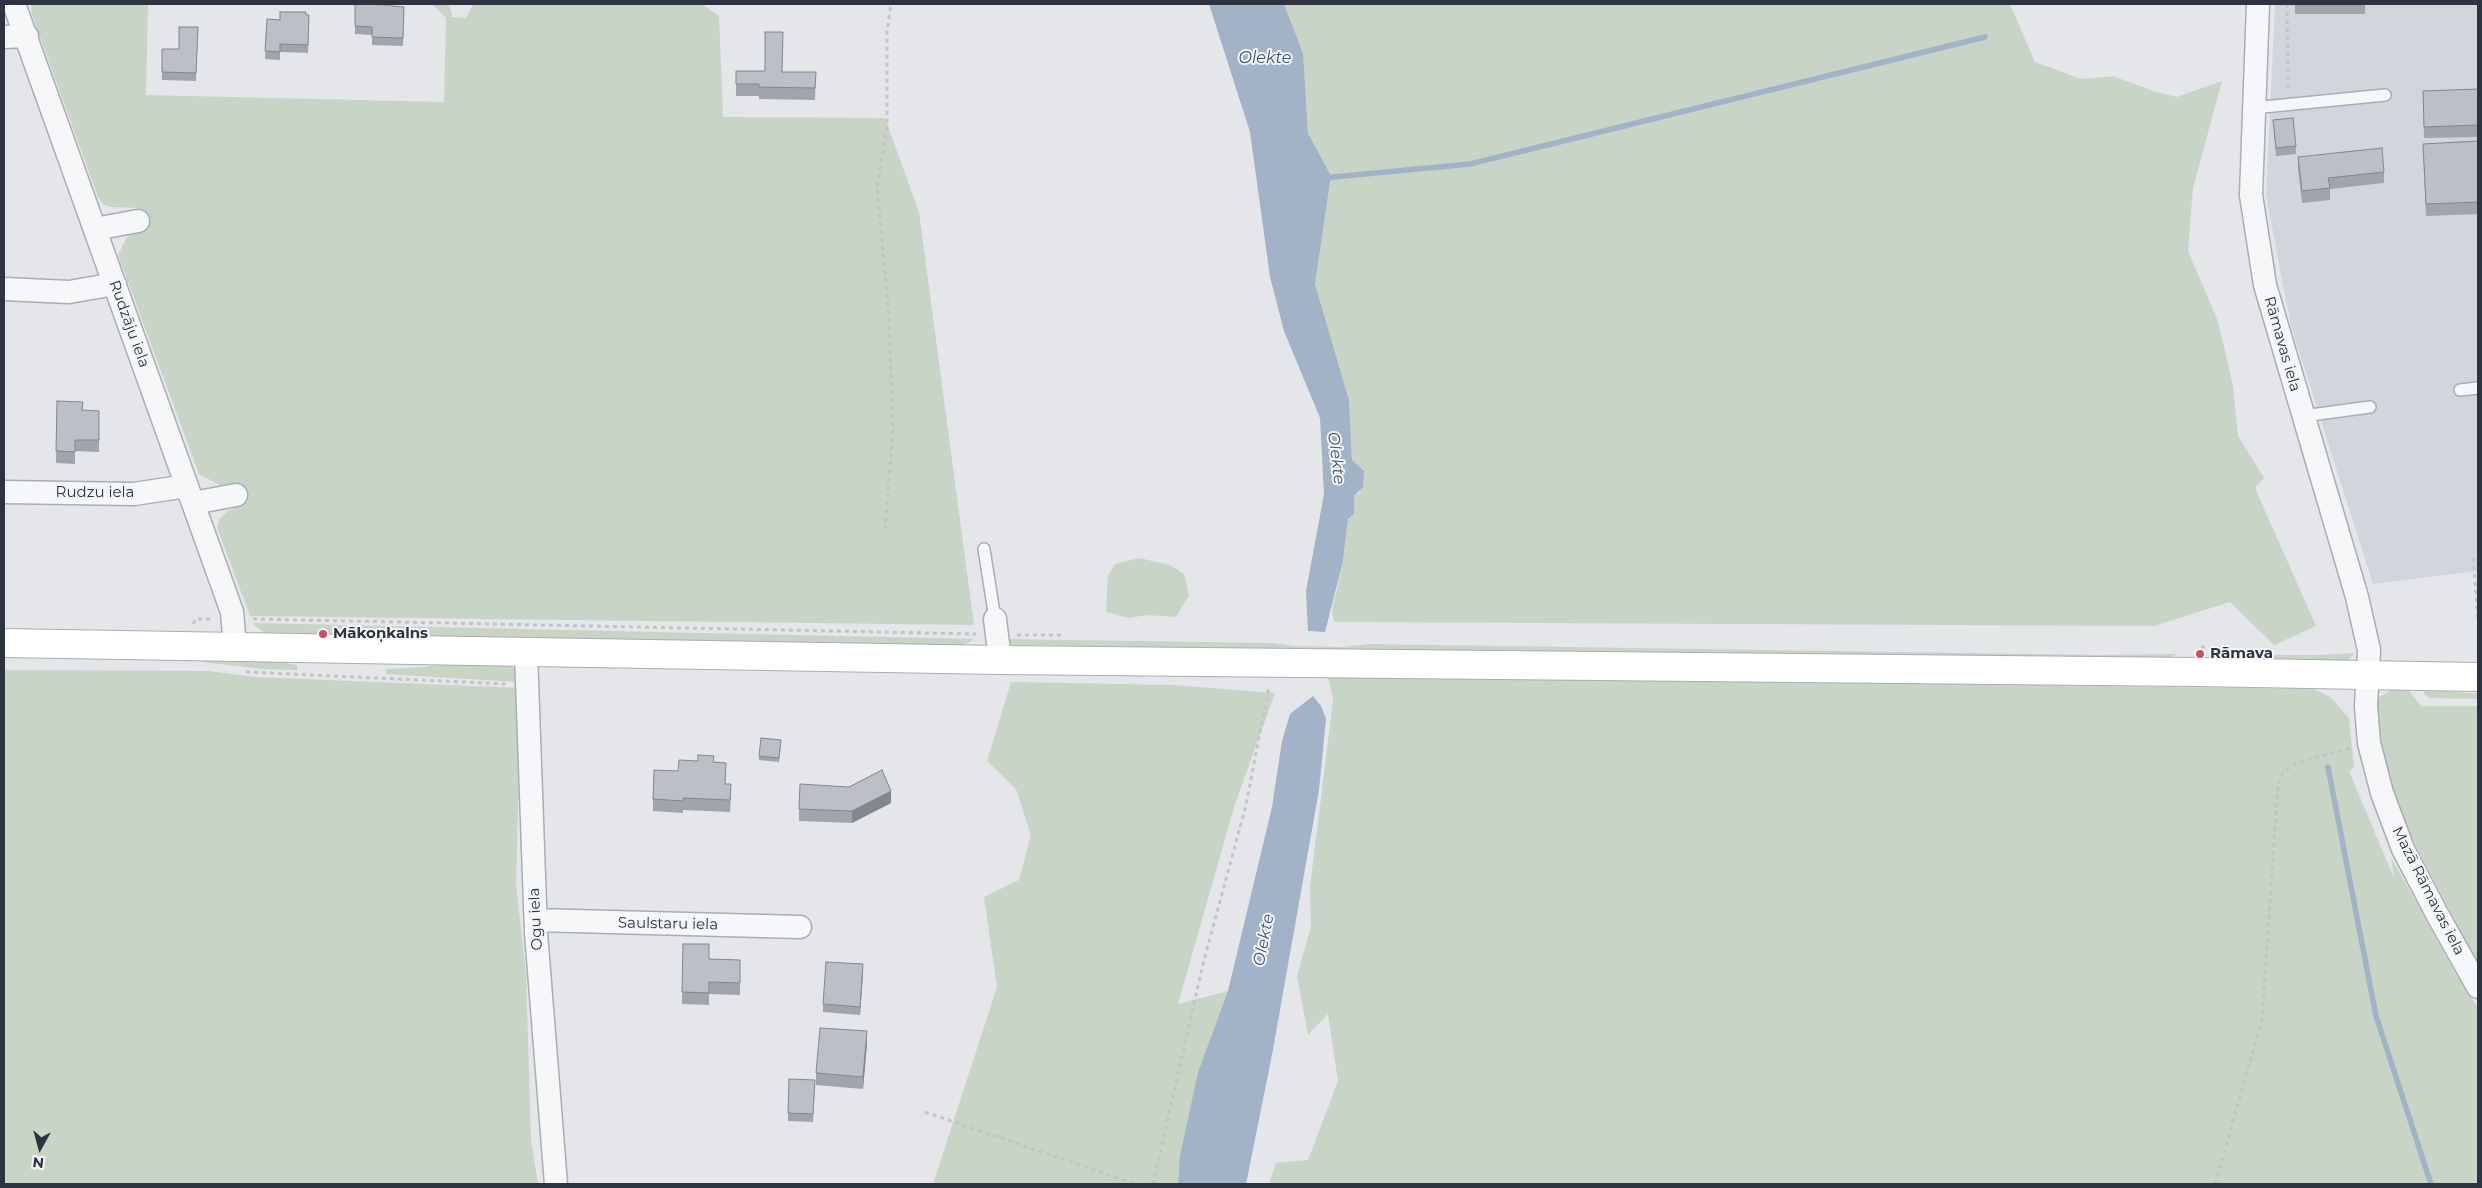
<!DOCTYPE html>
<html>
<head>
<meta charset="utf-8">
<style>
	body { margin:0 }
	#map { position:relative; width:2482px; height:1188px; overflow:hidden; background:#e4e6ea; font-family:Montserrat,sans-serif }
	canvas { display:block }
	.frame { position:absolute; inset:0; border:5px solid #2d3341; pointer-events:none }
	.north { position:absolute; left:15px; top:1123px; width:50px; height:50px; -webkit-text-stroke:4px #f3f5f8; paint-order:stroke; rotate:187deg; font-size:14px; font-weight:700; line-height:20px; text-align:center; color:#2d3341 }
	.north::after { content:''; display:block; margin:auto; width:18px; height:22px; background:#2d3341; clip-path:polygon(50% 0,100% 100%,50% 72%,0 100%) }
</style>
</head>
<body>
<div id="map">
<canvas width="2482" height="1188"></canvas>
<div class="frame"></div>
<div class="north">N</div>
</div>
<script>
const ctx = document.querySelector('canvas').getContext('2d');
ctx.lineJoin = 'round';
function fillPath(path, color) { ctx.fillStyle = color; ctx.fill(path, 'evenodd'); }
const shape = rows => new Path2D(rows.map(r => 'M' + r).join(''));
function trace(path, color, width, dash) { ctx.strokeStyle = color; ctx.lineWidth = width; ctx.lineCap = dash ? 'butt' : 'round'; ctx.setLineDash(dash || []); ctx.stroke(path); }
function write(font, color, halo, rows, align = 'center') {
  ctx.font = font + ' Montserrat,sans-serif'; ctx.lineWidth = 4; ctx.setLineDash([]); ctx.textBaseline = 'middle'; ctx.strokeStyle = halo; ctx.fillStyle = color; for (const [text, x, y, turn = 0] of rows) {
    ctx.save(); ctx.translate(x, y); ctx.rotate((+turn || 0) * Math.PI / 180); ctx.textAlign = isNaN(turn) ? turn : align; if (halo) ctx.strokeText(text, 0, 0); ctx.fillText(text, 0, 0); ctx.restore();
  }
}
const built = shape([
	[2275,4,2478,4,2478,571,2373,584,2291,326,2266,196]
]);
const green = shape([
	[31,4,148,4,146,95,444,102,446,18,432,4,448,4,452,13,451,17,466,18,473,4,702,4,719,16,723,117,885,118,919,212,974,625,250,616,217,527,220,519,228,511,238,507,236,485,220,485,199,474,118,255,127,237,138,230,143,229,139,208,111,207,103,204,98,197,32,15],
	[1284,4,2010,4,2035,62,2081,79,2113,76,2153,91,2177,97,2222,81,2193,188,2188,251,2218,321,2233,386,2238,436,2264,478,2255,488,2316,626,2274,645,2230,602,2154,626,1334,622,1332,611,1343,561,1348,519,1354,514,1354,496,1360,492,1352,460,1349,400,1315,284,1331,176,1308,133,1303,53],
	[1139,558,1170,565,1184,574,1189,595,1176,617,1147,615,1128,618,1106,612,1108,576,1115,564],
	[252,623,974,639,961,647,280,637,265,633],
	[1004,639,1272,643,1295,646,1343,647,1368,644,2101,655,2177,654,2170,658,2100,660,1012,645],
	[2232,652,2249,655,2321,655,2355,653,2346,662,2289,663,2231,656],
	[250,657,297,665,297,670,262,669,202,662,197,659],
	[454,661,508,662,518,672,519,682,386,674,386,669,425,667],
	[4,670,208,671,255,677,521,688,516,885,526,973,531,1140,538,1184,4,1184],
	[1328,675,2314,689,2330,697,2349,718,2354,768,2349,771,2394,878,2391,857,2455,972,2478,1008,2478,1184,1269,1184,1276,1163,1308,1160,1338,1081,1328,1014,1308,1035,1297,976,1311,927,1310,887,1333,700],
	[1011,682,1172,685,1275,693,1235,804,1178,1004,1228,991,1198,1072,1180,1155,1178,1184,933,1184,997,987,984,897,1019,880,1031,835,1016,789,987,761],
	[2407,688,2421,706,2478,706,2478,965,2415,844,2394,799,2380,739,2375,705,2379,697,2393,689],
	[2424,689,2478,694,2478,699,2429,698,2424,694]
]);
const water = shape([
	[1209,4,1284,4,1303,53,1308,133,1331,176,1315,284,1349,400,1352,460,1364,471,1363,487,1354,496,1354,514,1348,519,1343,561,1325,632,1308,631,1306,591,1324,494,1320,418,1284,331,1270,277,1250,132],
	[1313,696,1321,706,1326,719,1319,790,1272,1055,1246,1184,1178,1184,1180,1155,1198,1072,1228,991,1272,807,1282,741,1290,714]
]);
const stream = shape([
	[1323,178,1470,164,1985,37],
	[2328,767,2376,1016,2431,1184]
]);
const path = shape([
	[2287,4,2288,91],
	[885,529,893,430,889,318,877,187,887,127,887,31,891,5,889,4],
	[2473,558,2478,619],
	[253,619,976,634],
	[193,624,196,619,214,619],
	[1017,635,1061,635],
	[2201,647,2227,648],
	[246,672,507,684],
	[925,1112,1135,1184],
	[1153,1184,1203,964,1246,805,1269,686],
	[2215,1184,2262,1020,2278,784,2283,772,2296,763,2351,748]
]);
const service = shape([
	[2253,108,2385,95],
	[2460,390,2478,388],
	[2303,416,2370,407],
	[984,549,995,619]
]);
const minor = shape([
	[14,4,232,612,235,647],
	[2258,4,2251,195,2265,285,2357,597,2369,650,2366,706,2369,743,2382,793,2403,849,2437,914,2478,987],
	[4,37,27,36],
	[95,229,138,221],
	[4,289,69,292,115,284],
	[4,492,134,494,187,486],
	[193,503,236,495],
	[995,619,1000,660],
	[526,653,536,933,556,1184],
	[536,920,800,927]
]);
const secondary = shape([
	[4,643,1000,660,2196,672,2478,677]
]);
const wall = shape([
	[355,4,404,7,403,46,372,45,372,35,355,34],
	[2295,4,2365,4,2365,14,2295,14],
	[306,15,309,23,308,53,280,52,280,60,265,59,267,19,280,20],
	[198,27,196,81,162,80,162,72,179,49],
	[783,72,816,72,815,100,759,99,759,96,736,96,736,84],
	[2478,89,2478,137,2424,138,2423,91],
	[2273,120,2296,146,2296,154,2276,156],
	[2478,141,2478,214,2426,216,2423,144],
	[2298,157,2384,172,2384,183,2330,189,2330,200,2302,203,2298,168],
	[57,401,83,410,99,411,99,452,75,451,75,464,56,463],
	[781,744,779,762,759,760,759,756],
	[714,762,726,784,731,796,730,812,683,810,683,813,653,811,653,799,678,771],
	[891,803,852,823,799,821,799,809],
	[683,944,709,959,740,960,740,995,709,994,709,1005,682,1004],
	[863,972,860,1015,823,1012,823,1004],
	[867,1043,863,1089,816,1085,816,1073],
	[815,1080,813,1122,788,1121,788,1113]
]);
const shadedWall = shape([
	[891,791,891,803,852,823,852,811],
	[863,964,863,972,860,1015,860,1007],
	[867,1031,867,1043,863,1089,863,1077]
]);
const building = shape([
	[355,4,392,5,392,6,404,7,403,38,372,37,372,27,355,26,355,4],
	[280,12,306,12,306,15,309,15,308,45,280,44,280,52,265,51,267,19,280,20,280,12],
	[179,27,198,27,196,73,162,72,162,49,179,49,179,27],
	[765,32,783,32,782,72,816,72,815,88,759,87,759,84,736,84,736,71,765,71,765,32],
	[2478,89,2478,125,2424,127,2423,91,2478,89],
	[2293,118,2296,146,2276,148,2273,120,2293,118],
	[2478,141,2478,202,2426,204,2423,144,2478,141],
	[2382,148,2384,172,2328,178,2330,188,2302,191,2298,157,2382,148],
	[57,401,83,402,82,410,99,411,99,440,75,440,75,452,56,451,57,401],
	[761,738,781,740,779,758,759,756,761,738],
	[698,755,714,756,713,762,726,763,725,784,731,784,730,800,683,798,683,801,653,799,654,770,678,771,679,760,698,761,698,755],
	[882,770,891,791,852,811,799,809,800,784,849,787,882,770],
	[683,944,709,944,709,959,740,960,740,983,709,982,709,993,682,992,683,944],
	[826,962,863,964,860,1007,823,1004,826,962],
	[820,1028,867,1031,863,1077,816,1073,820,1028],
	[789,1079,815,1080,813,1114,788,1113,789,1079]
]);
const markers = [
	[323,634,5,"#c4545f"],
	[2200,654,5,"#c4545f"]
];
const streetNames = [
	["Rudzāju iela",129,324,70],
	["Rāmavas iela",2282,344,74],
	["Rudzu iela",95,493],
	["Mazā Rāmavas iela",2428,891,63],
	["Ogu iela",536,919,-93],
	["Saulstaru iela",668,924,1]
];
const poiNames = [
	["Mākoņkalns",333,634],
	["Rāmava",2210,654]
];
const waterNames = [
	["Olekte",1265,58],
	["Olekte",1336,458,83],
	["Olekte",1264,940,-79]
];
fillPath(built, '#d2d5dc');
fillPath(green, '#c8d4c5');
fillPath(water, '#a2b2c7');
trace(stream, '#a2b2c7', 5.5);
trace(service, '#a9adb4', 14);
trace(minor, '#a9adb4', 25);
trace(secondary, '#a9adb4', 30);
trace(path, '#c2c4c9', 3, [4, 4]);
trace(service, '#f6f7f9', 11);
trace(minor, '#f6f7f9', 22);
trace(secondary, '#fff', 28);
fillPath(wall, '#a1a4ab');
fillPath(shadedWall, '#83868b');
fillPath(building, '#bbbfc7');
trace(building, '#83868b', 1);
for (const [x, y, r, color] of markers) { const dot = new Path2D(); dot.arc(x, y, r, 0, 2 * Math.PI); ctx.fillStyle = color; ctx.fill(dot); trace(dot, '#f3f5f8', 2); }
write('15px', '#2d3341', '#f3f5f8', streetNames);
write('bold 15px', '#2d3341', '#f3f5f8', poiNames, 'left');
write('italic 16px', '#3a5072', '#f3f5f8', waterNames);
</script>
</body>
</html>
